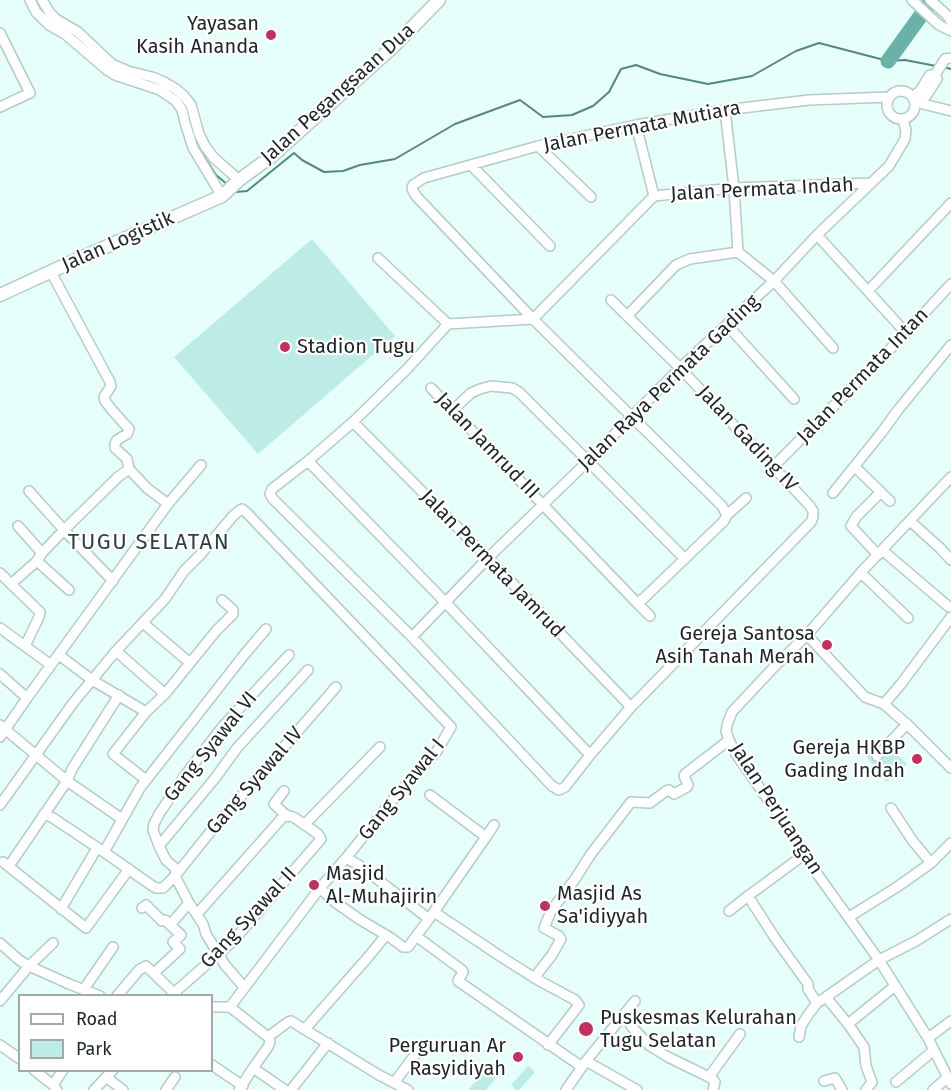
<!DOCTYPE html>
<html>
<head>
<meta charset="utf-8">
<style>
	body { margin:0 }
	#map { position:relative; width:951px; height:1090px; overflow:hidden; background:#e7fffb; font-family:"Fira Sans",sans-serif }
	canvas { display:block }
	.legend { position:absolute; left:18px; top:994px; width:195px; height:78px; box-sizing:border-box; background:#fff; border:2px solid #a5a8a8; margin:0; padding:8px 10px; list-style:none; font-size:18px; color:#1e2625 }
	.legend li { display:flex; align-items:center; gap:12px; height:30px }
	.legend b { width:30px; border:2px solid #a5a8a8 }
</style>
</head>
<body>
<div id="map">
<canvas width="951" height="1090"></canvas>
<ul class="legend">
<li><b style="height:8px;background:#fff"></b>Road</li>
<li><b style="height:16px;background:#bdece6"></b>Park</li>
</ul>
</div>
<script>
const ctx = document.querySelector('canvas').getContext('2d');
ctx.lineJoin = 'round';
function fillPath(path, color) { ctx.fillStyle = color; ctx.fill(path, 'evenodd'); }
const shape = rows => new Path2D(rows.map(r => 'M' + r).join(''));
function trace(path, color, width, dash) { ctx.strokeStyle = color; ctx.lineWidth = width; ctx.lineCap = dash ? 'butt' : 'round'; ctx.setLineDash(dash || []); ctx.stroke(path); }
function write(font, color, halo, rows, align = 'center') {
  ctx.font = font + ' "Fira Sans",sans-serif'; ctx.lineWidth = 4.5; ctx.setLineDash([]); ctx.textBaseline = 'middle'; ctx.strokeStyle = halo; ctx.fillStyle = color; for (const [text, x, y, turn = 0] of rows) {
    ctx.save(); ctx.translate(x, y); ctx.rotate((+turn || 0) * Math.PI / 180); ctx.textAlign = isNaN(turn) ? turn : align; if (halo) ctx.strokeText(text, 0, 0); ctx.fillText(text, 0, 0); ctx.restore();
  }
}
const green = shape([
	[312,239,395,336,258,454,174,357],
	[883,741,907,764,886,782,866,756],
	[528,1066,535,1072,519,1090,516,1090,511,1085],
	[487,1069,497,1077,486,1090,468,1090]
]);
const stream = shape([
	[36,0,42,13,50,19],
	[944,67,951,69],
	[166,88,179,97],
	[189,119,192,131],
	[195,142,216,175,228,185],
	[234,190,236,192,247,191,294,153,302,160,324,172,343,171,360,165,395,159,455,124,520,100,543,117,572,115,593,106,609,92,621,69,636,65,660,74,708,84,752,76,796,51,819,43,888,61,905,60,936,66]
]);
const river = shape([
	[888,61,932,0]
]);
const street = shape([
	[30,0,36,12,49,25,65,34,107,70,115,75,160,90,176,101,182,110,186,126,193,148,222,196],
	[42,0,50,13,56,19,78,32,112,64,128,71,152,77,162,81,176,89,184,96,191,105,199,134,205,146,214,158,239,180],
	[912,0,939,25,951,31],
	[930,0,947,15,951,21],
	[0,33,30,93,0,107],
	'887 105a14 14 0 1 1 28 0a14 14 0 1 1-28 0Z',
	[912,97,920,91,930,75,935,75],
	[914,100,926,96,937,79,935,75,945,59,951,58],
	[915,102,951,111],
	[725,110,734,188,738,252],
	[636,125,654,196],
	[538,146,591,197],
	[471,165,550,246],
	[817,235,906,333],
	[378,258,448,324],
	[51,272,110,382,111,386,104,397,105,401,112,410,129,429,127,434,117,440,115,444,115,448,127,459,129,469],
	[869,290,951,203],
	[611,300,680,368,810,506,813,511,813,517,811,522,631,707,590,755,565,787,559,790,552,786,412,637,273,499,270,494,272,489,308,461,353,422,407,369,448,324,533,319,654,196,734,188,871,183],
	[627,316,676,265,690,259,738,252,774,281,833,348],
	[727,325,794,399],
	[431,388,637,603,644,598,724,521,727,515,746,498],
	[453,410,471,393,480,389,491,386,512,388,519,392,588,461,685,559],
	[353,422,488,558,631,707],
	[308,461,446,603,590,755],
	[773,467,906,333,951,284],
	[855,467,890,501],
	[951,477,864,569,807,635,775,666,732,712,728,722,726,731,729,740,736,754,778,814,818,875,879,960,928,1038,951,1084],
	[29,491,64,530],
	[833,493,882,432,898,410,951,345],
	[727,515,722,506,533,319,416,196,412,189,413,185,424,178,538,146,636,125,725,110,809,100,889,97],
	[910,521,940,548,951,560],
	[18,526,42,553],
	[64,530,118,477,129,469,147,488,168,504],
	[882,550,949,607],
	[878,555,851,526,856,517,881,492],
	[37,561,69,590],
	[0,573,11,584,37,561,42,553,64,530,113,581],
	[861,573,908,618],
	[11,584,40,612,39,617,25,646],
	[637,603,650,616],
	[143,623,190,663],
	[0,628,51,665],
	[807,635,865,697,884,704,894,713,907,724,951,768],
	[412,637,488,558,588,461,680,368,774,281,817,235,889,166,905,139,906,130,903,120],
	[116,651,165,694],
	[59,655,92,680,146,712],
	[0,674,27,698],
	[884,704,901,684,951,617],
	[0,725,67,781,122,819],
	[0,737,27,698,168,504,201,465],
	[877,756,907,724],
	[146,780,113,754,146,712,165,694,216,631,233,614,233,610,222,600],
	[284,791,274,804,287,816],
	[0,805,73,703,116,651,165,599,184,571,200,555,233,516,240,510,242,509,246,512,451,727,437,751,395,797,346,858,320,888,230,1007],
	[891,808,912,840,931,863],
	[44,814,53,818,104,852,151,885,156,888,163,888,175,876,211,831,336,687],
	[304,825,380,747],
	[486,837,494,825],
	[159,846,216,777,237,748,308,670],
	[104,852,140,788,244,655,266,629],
	[805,854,748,896,775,938,808,984,808,989,817,1003],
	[346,858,359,865,429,919],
	[3,862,86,928,129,869],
	[9,866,67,781,72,769,119,695],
	[320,888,335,902,359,919,391,938,403,947,408,947,429,919,486,837,430,795],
	[142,908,146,905,162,921,165,920,181,935,173,942,180,949,154,973],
	[61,909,97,848],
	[729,911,748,896],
	[434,912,506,960,538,980,575,1000,579,1005,548,1045],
	[849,917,897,887,931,863,951,843],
	[170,925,189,903],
	[416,936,462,970,463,972,458,981,582,1067],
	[0,943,19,960,29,966,69,984,100,996],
	[534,978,552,955,561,939,559,936,544,928,551,911,575,879,591,854,631,802,650,803,666,791,669,790,674,794,687,787,688,785,684,776,685,774,729,740],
	[244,987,225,965,206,934,203,924,189,903,175,876,176,869,166,860,159,846,153,830,154,824,159,814,186,774,223,726,289,655],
	[84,989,113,947],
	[174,993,233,941,321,839,318,834,295,818,290,816,283,817,197,914],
	[117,996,139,970,146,966,177,996],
	[0,1001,29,966,53,943],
	[212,1007,230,1007,268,1037,288,1022,291,1021,379,1075,408,1090],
	[624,1015,632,1027,650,1046,668,1057,711,1078,715,1082,713,1090],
	[848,1024,826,997,879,960,916,941,951,919],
	[305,1029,369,956,386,935],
	[799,1037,801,1026,808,1015,817,1003,823,999],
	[928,1038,951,1021],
	[0,1045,20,1059],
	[586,1061,637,1090],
	[212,1065,243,1086],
	[253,1068,268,1047,270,1042,269,1037],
	[34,1070,53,1085],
	[106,1077,123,1090],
	[709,1077,740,1034],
	[824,1081,835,1078,842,1090],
	[896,1082,934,1050],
	[394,1083,420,1048],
	[57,1090,53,1085,63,1070],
	[94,1090,113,1070],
	[166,1090,175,1077],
	[239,1090,253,1068,285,1090],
	[291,1090,328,1043],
	[566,1090,586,1061,635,1001],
	[866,1090,872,1082,866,1066,864,1047,848,1024,895,986],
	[933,1090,947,1078]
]);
const secondary = shape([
	[0,295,78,259,222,196,239,180,272,156,394,46,439,0]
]);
const markers = [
	[271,35,6,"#bf315f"],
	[285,347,6,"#bf315f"],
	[827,645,6,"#bf315f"],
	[917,759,6,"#bf315f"],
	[314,885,6,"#bf315f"],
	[545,906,6,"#bf315f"],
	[586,1029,8,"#bf315f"],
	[518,1057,6,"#bf315f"]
];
const poiNames = [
	["Yayasan",259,24],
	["Kasih Ananda",259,47],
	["Stadion Tugu",297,347,"left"],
	["Gereja Santosa",815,634],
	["Asih Tanah Merah",815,657],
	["Gereja HKBP",905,748],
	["Gading Indah",905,771],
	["Masjid",326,874,"left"],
	["Al-Muhajirin",326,897,"left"],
	["Masjid As",557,894,"left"],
	["Sa'idiyyah",557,917,"left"],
	["Puskesmas Kelurahan",600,1018,"left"],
	["Tugu Selatan",600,1041,"left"],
	["Perguruan Ar",506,1046],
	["Rasyidiyah",506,1069]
];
const streetNames = [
	["Jalan Pegangsaan Dua",338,94,-42],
	["Jalan Permata Mutiara",642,127,-11],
	["Jalan Permata Indah",762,190,-3],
	["Jalan Logistik",118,242,-24],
	["Jalan Permata Intan",863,376,-46],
	["Jalan Raya Permata Gading",669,383,-44],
	["Jalan Gading IV",747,439,47],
	["Jalan Jamrud III",487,446,46],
	["Jalan Permata Jamrud",492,564,46],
	["Gang Syawal VI",211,747,-51],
	["Gang Syawal IV",255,781,-49],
	["Gang Syawal I",402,790,-51],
	["Jalan Perjuangan",776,809,57],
	["Gang Syawal II",249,918,-47]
];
const quarterNames = [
	["TUGU SELATAN",149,543]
];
fillPath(green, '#bdece6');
trace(stream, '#538781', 2);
trace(river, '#6ab1a8', 15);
trace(street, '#b4cbc8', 12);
trace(secondary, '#b4cbc8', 15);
trace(street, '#fff', 9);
trace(secondary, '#fff', 12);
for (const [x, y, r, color] of markers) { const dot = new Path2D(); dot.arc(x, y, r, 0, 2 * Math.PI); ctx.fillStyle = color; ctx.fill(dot); trace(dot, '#fff', 2); }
write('20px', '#1e2625', '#fff', poiNames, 'right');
write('20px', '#1e2625', '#fff', streetNames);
ctx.letterSpacing = '1.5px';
write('22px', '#2d413e', '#fff', quarterNames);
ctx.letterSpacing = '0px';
</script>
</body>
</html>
